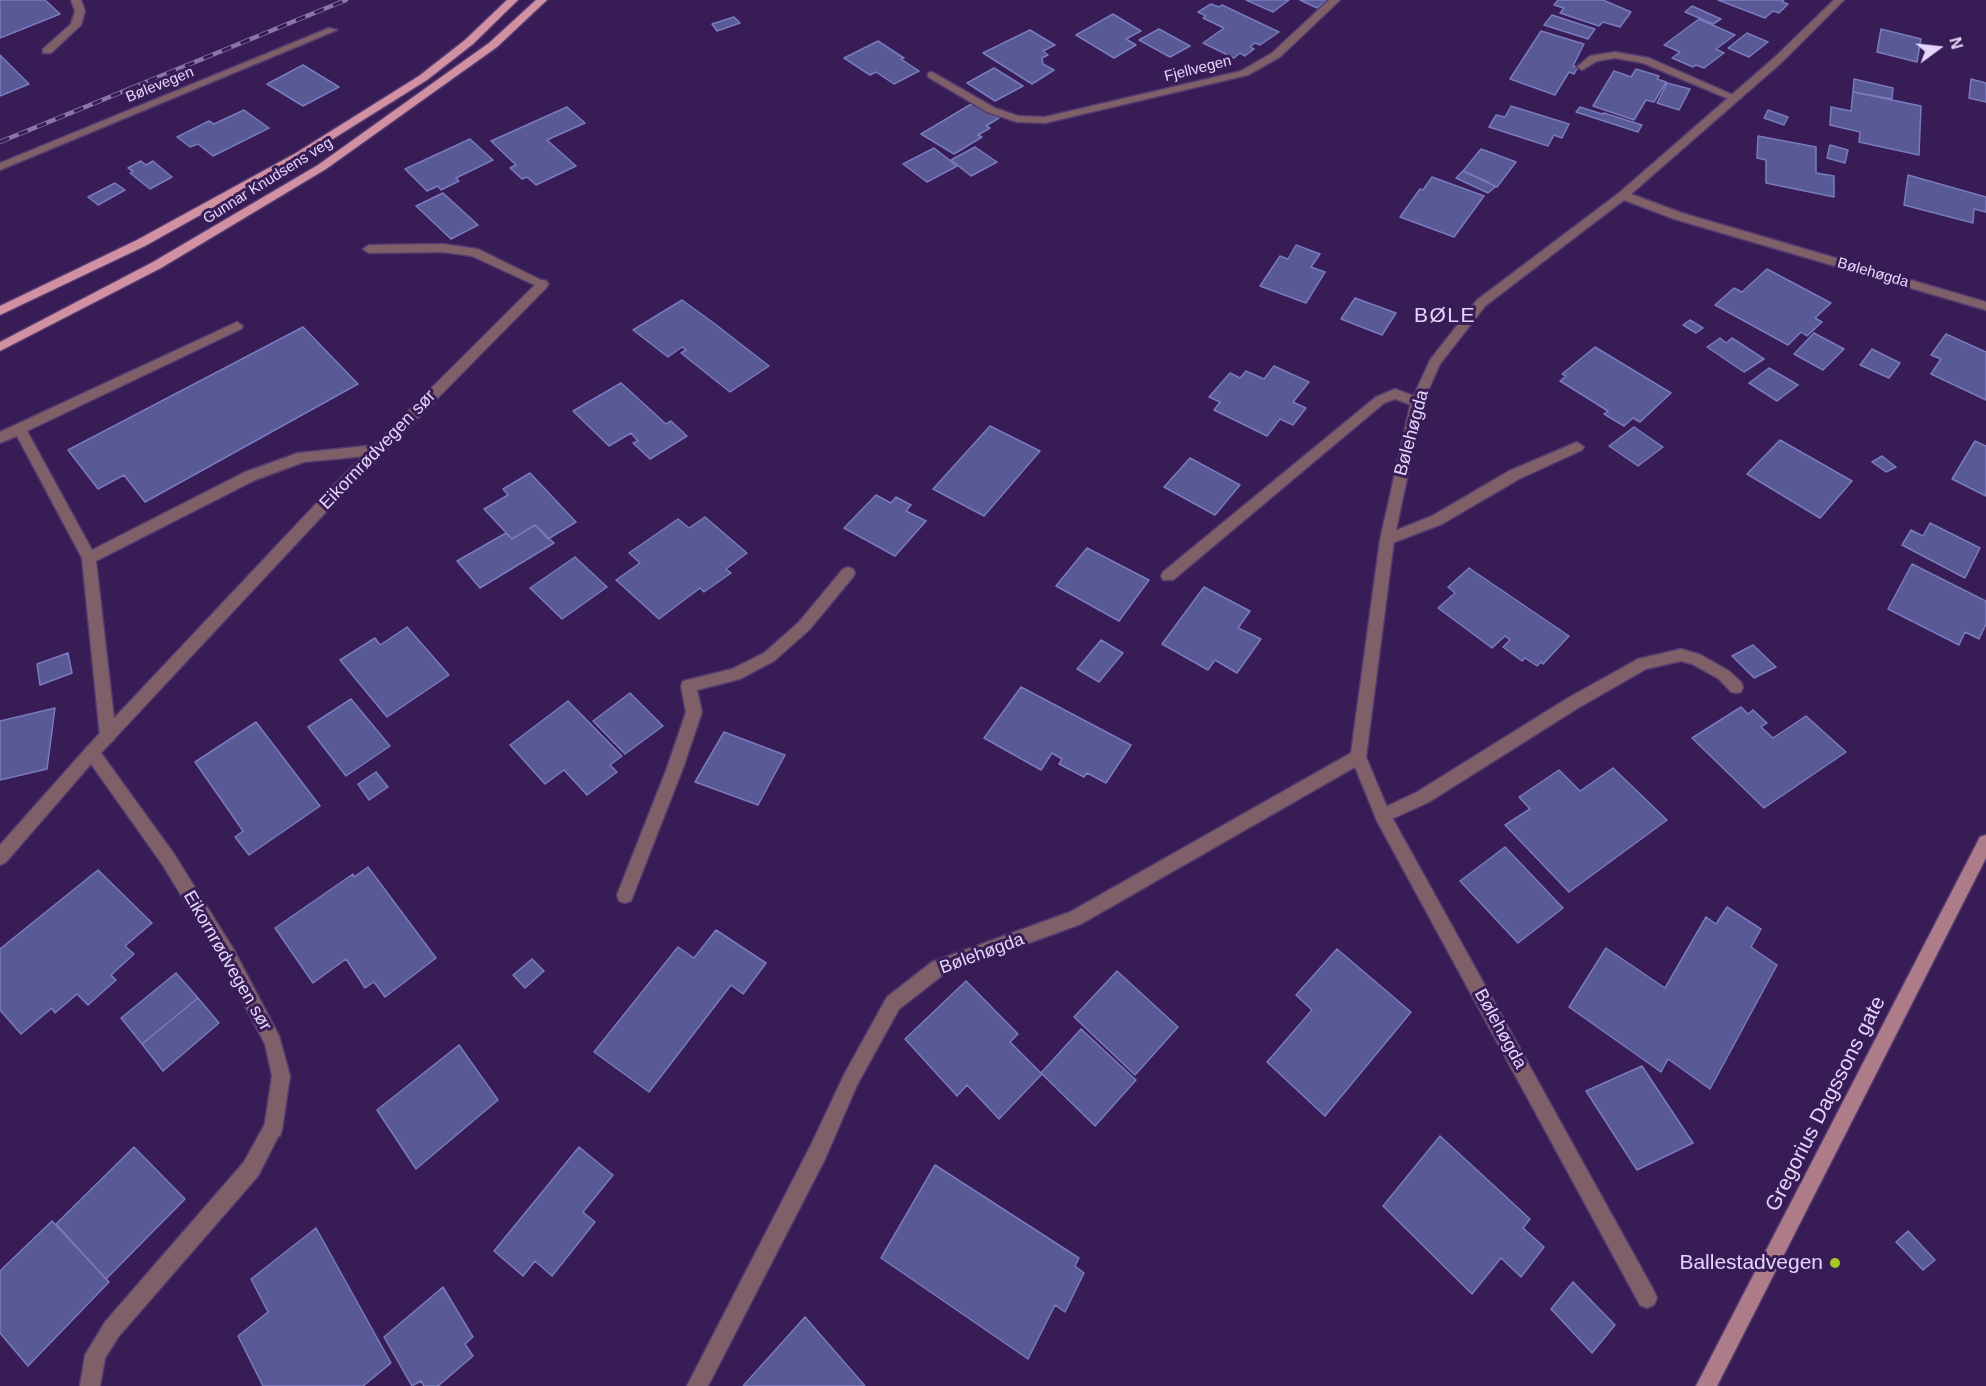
<!DOCTYPE html>
<html>
<head>
<meta charset="utf-8">
<style>
	body { margin:0 }
	#map { position:relative; width:1986px; height:1386px; overflow:hidden; background:#371c56; font-family:Arial,sans-serif }
	canvas { display:block }
	.north { position:absolute; left:1908px; top:18px; width:60px; height:60px; -webkit-text-stroke:4px #371c56; paint-order:stroke; rotate:75deg; font-size:16px; font-weight:700; line-height:24px; text-align:center; color:#e3d6fa }
	.north::after { content:''; display:block; margin:auto; width:21px; height:27px; background:#e3d6fa; clip-path:polygon(50% 0,100% 100%,50% 72%,0 100%) }
</style>
</head>
<body>
<div id="map">
<canvas width="1986" height="1386"></canvas>
<div class="north">N</div>
</div>
<script>
const ctx = document.querySelector('canvas').getContext('2d');
ctx.lineJoin = 'round';
function fillPath(path, color) { ctx.fillStyle = color; ctx.fill(path, 'evenodd'); }
const shape = rows => new Path2D(rows.map(r => 'M' + r).join(''));
function trace(path, color, width, dash) { ctx.strokeStyle = color; ctx.lineWidth = width; ctx.lineCap = dash ? 'butt' : 'round'; ctx.setLineDash(dash || []); ctx.stroke(path); }
function write(font, color, halo, rows, align = 'center') {
  ctx.font = font + ' Arial,sans-serif'; ctx.lineWidth = 6; ctx.setLineDash([]); ctx.textBaseline = 'middle'; ctx.strokeStyle = halo; ctx.fillStyle = color; for (const [text, x, y, turn = 0] of rows) {
    ctx.save(); ctx.translate(x, y); ctx.rotate((+turn || 0) * Math.PI / 180); ctx.textAlign = isNaN(turn) ? turn : align; if (halo) ctx.strokeText(text, 0, 0); ctx.fillText(text, 0, 0); ctx.restore();
  }
}
const building = shape([
	[0,0,45,0,60,14,0,38,0,0],
	[1246,0,1289,0,1273,12,1246,0],
	[1300,0,1328,0,1317,8,1300,0],
	[1558,0,1603,0,1631,12,1620,27,1603,22,1599,26,1560,13,1564,8,1554,5,1558,0],
	[1718,0,1784,0,1782,2,1788,4,1779,13,1773,11,1765,18,1718,0],
	[1211,4,1219,7,1222,5,1279,32,1260,45,1255,43,1250,47,1254,49,1245,56,1240,53,1234,58,1203,43,1224,28,1203,18,1206,16,1198,12,1211,4],
	[1692,6,1721,19,1713,24,1685,12,1692,6],
	[1113,14,1141,31,1126,39,1136,45,1114,58,1076,35,1113,14],
	[1552,15,1595,29,1588,39,1544,25,1552,15],
	[734,17,740,23,717,31,712,24,734,17],
	[1699,19,1735,35,1716,49,1724,53,1704,68,1696,65,1693,67,1672,58,1680,52,1664,45,1699,19],
	[1159,29,1190,46,1170,57,1139,40,1159,29],
	[1881,29,1921,39,1917,62,1877,52,1881,29],
	[1030,30,1055,45,1043,51,1048,55,1042,58,1043,64,1054,70,1032,84,983,53,1030,30],
	[1541,31,1584,44,1573,66,1578,67,1574,74,1569,72,1555,95,1510,79,1541,31],
	[1747,33,1768,42,1749,57,1728,48,1747,33],
	[878,41,904,58,901,59,919,71,894,84,876,72,870,75,844,58,878,41],
	[0,55,29,84,0,96,0,55],
	[303,65,339,87,303,106,267,84,303,65],
	[994,68,1023,86,995,101,967,83,994,68],
	[1636,69,1659,76,1657,79,1666,82,1654,102,1646,100,1634,120,1593,106,1614,71,1631,77,1636,69],
	[1854,79,1893,88,1892,99,1853,92,1854,79],
	[1971,79,1986,83,1986,102,1969,98,1971,79],
	[1667,83,1690,89,1679,110,1657,103,1667,83],
	[1853,92,1921,106,1919,155,1859,142,1860,132,1830,125,1831,107,1851,111,1853,92],
	[973,103,999,118,986,126,990,128,978,135,982,137,954,154,921,134,973,103],
	[1511,106,1569,124,1562,138,1554,135,1548,146,1489,127,1496,115,1505,117,1511,106],
	[567,107,585,123,547,140,576,166,536,185,527,177,522,179,510,168,516,165,491,141,567,107],
	[1580,107,1602,114,1604,113,1642,125,1638,132,1576,112,1580,107],
	[244,110,269,128,213,156,198,144,190,147,177,137,209,121,214,124,244,110],
	[1768,110,1788,117,1784,125,1764,118,1768,110],
	[1758,136,1816,147,1816,173,1834,176,1834,197,1766,183,1766,160,1757,158,1758,136],
	[470,139,493,160,456,178,459,181,441,190,438,186,427,191,405,169,470,139],
	[1830,145,1848,150,1845,163,1827,158,1830,145],
	[975,147,997,162,971,176,951,160,975,147],
	[934,148,957,166,927,182,903,164,934,148],
	[1481,149,1516,162,1497,187,1463,171,1481,149],
	[141,161,146,165,153,161,172,177,150,189,130,173,133,171,128,168,141,161],
	[1463,171,1488,182,1495,187,1488,193,1456,178,1463,171],
	[1908,175,1986,197,1986,212,1974,209,1973,223,1904,205,1908,175],
	[1432,177,1484,196,1454,237,1400,217,1420,189,1423,190,1432,177],
	[115,183,125,190,98,205,88,197,115,183],
	[443,193,478,225,451,239,416,206,443,193],
	[1296,245,1320,254,1311,267,1325,272,1306,303,1260,286,1280,256,1288,259,1296,245],
	[1767,269,1831,303,1815,318,1822,322,1807,336,1801,332,1788,345,1715,305,1734,288,1742,292,1767,269],
	[1355,298,1396,313,1382,335,1341,319,1355,298],
	[682,300,715,324,769,366,730,392,681,353,686,350,682,347,668,357,633,330,682,300],
	[1690,320,1703,328,1696,333,1683,325,1690,320],
	[303,327,358,384,145,502,124,475,98,489,68,450,303,327],
	[1814,333,1844,349,1823,370,1794,354,1814,333],
	[1946,334,1986,352,1986,400,1931,374,1941,359,1931,355,1946,334],
	[1720,338,1726,343,1732,338,1764,359,1744,372,1707,347,1720,338],
	[1595,347,1671,393,1640,422,1633,418,1624,426,1604,414,1608,411,1560,381,1566,376,1562,374,1595,347],
	[1872,349,1900,363,1889,378,1860,365,1872,349],
	[1274,366,1309,382,1293,402,1306,408,1293,425,1280,419,1267,436,1214,410,1220,402,1209,397,1230,373,1240,378,1246,371,1264,379,1274,366],
	[1769,368,1798,385,1777,401,1749,383,1769,368],
	[621,383,666,424,671,421,687,436,650,459,633,443,638,441,631,433,609,446,573,411,621,383],
	[990,426,1040,451,984,516,933,489,990,426],
	[1634,427,1663,447,1638,466,1609,446,1634,427],
	[1780,440,1852,481,1820,518,1747,474,1780,440],
	[1975,441,1986,446,1986,496,1952,479,1975,441],
	[1882,456,1896,467,1886,472,1872,462,1882,456],
	[1190,458,1240,485,1215,515,1164,487,1190,458],
	[530,473,576,522,548,539,535,525,512,539,484,509,508,495,503,489,530,473],
	[876,495,891,503,896,497,911,505,906,511,926,521,895,556,844,528,876,495],
	[705,517,747,553,726,569,731,573,704,592,700,588,659,619,616,580,640,563,629,553,678,519,689,528,705,517],
	[1930,523,1980,548,1965,578,1902,545,1911,530,1923,536,1930,523],
	[535,525,554,543,480,588,457,561,506,533,512,539,535,525],
	[1087,548,1149,580,1119,621,1056,586,1087,548],
	[575,557,607,587,562,619,530,588,575,557],
	[1912,564,1986,601,1986,624,1979,639,1965,632,1959,645,1888,609,1912,564],
	[1469,568,1569,636,1543,664,1541,662,1537,666,1525,658,1522,661,1503,647,1510,640,1505,636,1492,648,1438,608,1455,593,1448,587,1469,568],
	[1204,587,1250,611,1238,628,1261,639,1237,673,1215,660,1208,670,1162,644,1204,587],
	[407,627,449,675,387,717,340,660,375,638,380,645,407,627],
	[1101,640,1123,653,1099,682,1077,669,1101,640],
	[1753,645,1776,667,1754,678,1732,656,1753,645],
	[68,653,72,673,40,685,37,664,68,653],
	[1021,687,1131,745,1106,783,1087,773,1084,777,1059,764,1062,759,1052,753,1041,770,984,738,1021,687],
	[630,693,663,726,625,754,593,721,630,693],
	[351,699,390,746,346,776,308,727,351,699],
	[568,701,622,756,610,765,617,772,587,795,564,770,545,784,510,745,568,701],
	[1741,707,1748,714,1753,710,1767,723,1761,727,1773,738,1806,716,1846,752,1764,808,1692,738,1741,707],
	[55,708,47,769,0,780,0,721,55,708],
	[256,722,320,806,249,855,235,837,243,831,195,762,256,722],
	[724,732,785,755,758,805,695,782,724,732],
	[1613,768,1667,820,1569,892,1505,825,1530,809,1519,797,1559,770,1580,791,1613,768],
	[376,772,388,787,369,800,358,784,376,772],
	[1505,847,1563,908,1518,943,1460,881,1505,847],
	[368,867,436,958,385,997,374,982,365,988,346,959,313,983,275,928,353,874,354,877,368,867],
	[98,870,152,923,125,946,134,954,111,975,116,980,88,1005,77,994,55,1013,52,1008,21,1034,0,1010,0,949,98,870],
	[1727,907,1761,929,1751,947,1777,965,1710,1089,1668,1059,1661,1072,1569,1007,1606,948,1665,988,1706,917,1716,924,1727,907],
	[716,930,766,963,743,994,731,985,649,1092,594,1052,678,947,694,958,716,930],
	[1337,949,1411,1012,1325,1116,1267,1062,1312,1010,1296,995,1337,949],
	[532,959,544,971,525,988,513,975,532,959],
	[1117,971,1178,1027,1135,1075,1074,1017,1117,971],
	[176,973,198,998,142,1044,121,1018,176,973],
	[966,981,1018,1034,1010,1042,1042,1074,999,1119,967,1085,957,1096,905,1039,966,981],
	[198,998,219,1023,163,1071,142,1044,198,998],
	[1081,1029,1136,1080,1095,1126,1041,1073,1081,1029],
	[459,1045,498,1100,416,1169,377,1110,459,1045],
	[1642,1066,1693,1143,1637,1170,1586,1091,1642,1066],
	[1440,1136,1530,1219,1523,1228,1544,1247,1521,1277,1501,1258,1472,1294,1383,1206,1440,1136],
	[134,1147,185,1199,106,1279,56,1224,134,1147],
	[579,1147,613,1175,583,1212,595,1222,552,1276,535,1261,523,1276,494,1251,579,1147],
	[935,1165,1079,1258,1075,1266,1084,1273,1065,1312,1055,1305,1028,1359,881,1258,935,1165],
	[52,1221,109,1282,28,1366,0,1333,0,1271,52,1221],
	[316,1228,391,1363,363,1386,263,1386,238,1336,268,1312,251,1279,316,1228],
	[1908,1231,1935,1260,1923,1270,1896,1242,1908,1231],
	[1573,1282,1615,1325,1592,1353,1551,1309,1573,1282],
	[443,1287,473,1337,465,1344,473,1356,438,1386,424,1386,421,1381,412,1386,384,1337,443,1287],
	[805,1317,865,1386,743,1386,805,1317]
]);
const lane = shape([
	[71,0,81,0,85,11,81,25,51,53,43,53,43,49,71,24,75,11,71,0],
	[1615,52,1649,58,1738,97,1729,99,1643,63,1615,58,1597,61,1582,70,1577,67,1590,56,1615,52],
	[932,72,995,108,1018,116,1045,117,1050,120,1045,123,1017,122,987,112,928,77,928,73,932,72],
	[443,244,478,249,549,284,543,288,539,287,472,256,443,252,369,253,363,249,369,245,443,244],
	[237,322,243,326,241,329,27,431,92,550,245,472,298,453,376,445,383,450,376,455,304,462,255,480,96,561,116,736,113,741,108,743,103,741,100,736,82,558,17,436,0,443,0,432,237,322],
	[1395,389,1422,399,1423,402,1417,407,1395,399,1384,403,1173,580,1163,580,1161,576,1163,572,1376,397,1395,389],
	[1577,442,1584,447,1582,450,1519,479,1442,524,1387,545,1380,540,1382,536,1432,516,1509,471,1577,442],
	[848,567,853,569,855,573,853,577,809,630,774,661,740,679,697,690,702,712,683,768,631,901,625,903,619,901,617,895,667,768,686,712,681,686,683,681,732,669,764,653,799,622,843,569,848,567],
	[1681,649,1701,655,1729,671,1741,682,1743,687,1741,692,1736,693,1731,692,1719,679,1692,664,1681,661,1646,669,1578,708,1429,802,1383,823,1377,821,1375,816,1377,811,1417,792,1568,698,1638,659,1681,649],
	[273,1120,280,1122,282,1129,258,1176,119,1336,105,1358,100,1386,80,1386,85,1355,105,1322,244,1162,266,1122,273,1120]
]);
const street = shape([
	[1329,0,1340,0,1280,57,1248,75,1045,123,1040,120,1045,117,1241,71,1272,53,1329,0],
	[1834,0,1844,0,1782,62,1631,194,1682,213,1986,302,1986,310,1674,219,1624,200,1485,306,1440,364,1423,402,1394,540,1366,757,1389,812,1654,1291,1657,1298,1654,1305,1647,1308,1640,1305,1377,821,1355,767,1081,924,944,974,899,1009,857,1085,825,1159,708,1386,687,1386,811,1145,845,1073,887,997,932,962,1070,912,1351,753,1380,540,1411,402,1430,360,1477,300,1619,193,1774,58,1834,0],
	[329,28,337,30,0,170,0,163,329,28],
	[543,280,547,281,547,287,338,499,101,753,174,854,234,950,279,1036,290,1076,282,1129,280,1136,273,1138,266,1136,264,1129,272,1076,265,1044,222,962,162,864,91,764,6,862,0,865,0,845,87,747,328,491,539,281,543,280]
]);
const secondary = shape([
	[1986,835,1986,858,1717,1386,1696,1386,1980,837,1986,835]
]);
const primary = shape([
	[507,0,518,0,473,44,427,80,304,157,145,246,0,315,0,306,137,240,296,153,419,76,465,40,507,0],
	[536,0,547,0,497,47,326,169,161,268,0,351,0,342,153,262,318,165,489,43,536,0]
]);
const rail = shape([
	[0,142,346,0]
]);
const markers = [
	[1835,1263,6,"#a5c823"]
];
const farStreetnames = [
	["Fjellvegen",1198,69,-14],
	["Bølevegen",160,85,-22],
	["Gunnar Knudsens veg",268,181,-32],
	["Bølehøgda",1873,273,16]
];
const streetNames = [
	["Bølehøgda",1412,433,-75],
	["Eikornrødvegen sør",378,450,-46],
	["Bølehøgda",982,954,-20],
	["Eikornrødvegen sør",227,961,60],
	["Bølehøgda",1500,1029,61]
];
const quarterNames = [
	["BØLE",1445,316]
];
const nearStreetnames = [
	["Gregorius Dagssons gate",1826,1104,-63]
];
const nearPoinames = [
	["Ballestadvegen",1823,1263]
];
fillPath(building, '#585995');
trace(building, '#797bbe', 1.5);
trace(lane, '#533a70', 3);
trace(street, '#533a70', 3);
trace(secondary, '#533a70', 3);
trace(primary, '#533a70', 3);
fillPath(lane, '#806068');
fillPath(street, '#806068');
fillPath(secondary, '#ae7c89');
fillPath(primary, '#d291a2');
trace(rail, '#8b77a6', 4.5);
trace(rail, '#371c56', 3, [10]);
for (const [x, y, r, color] of markers) { const dot = new Path2D(); dot.arc(x, y, r, 0, 2 * Math.PI); ctx.fillStyle = color; ctx.fill(dot); trace(dot, '#371c56', 2); }
write('15px', '#e3d6fa', '#371c56', farStreetnames);
write('18px', '#e3d6fa', '#371c56', streetNames);
ctx.letterSpacing = '1.5px';
write('21px', '#e3d6fa', '#371c56', quarterNames);
ctx.letterSpacing = '0px';
write('21px', '#e3d6fa', '#371c56', nearStreetnames);
write('21px', '#e3d6fa', '#371c56', nearPoinames, 'right');
</script>
</body>
</html>
